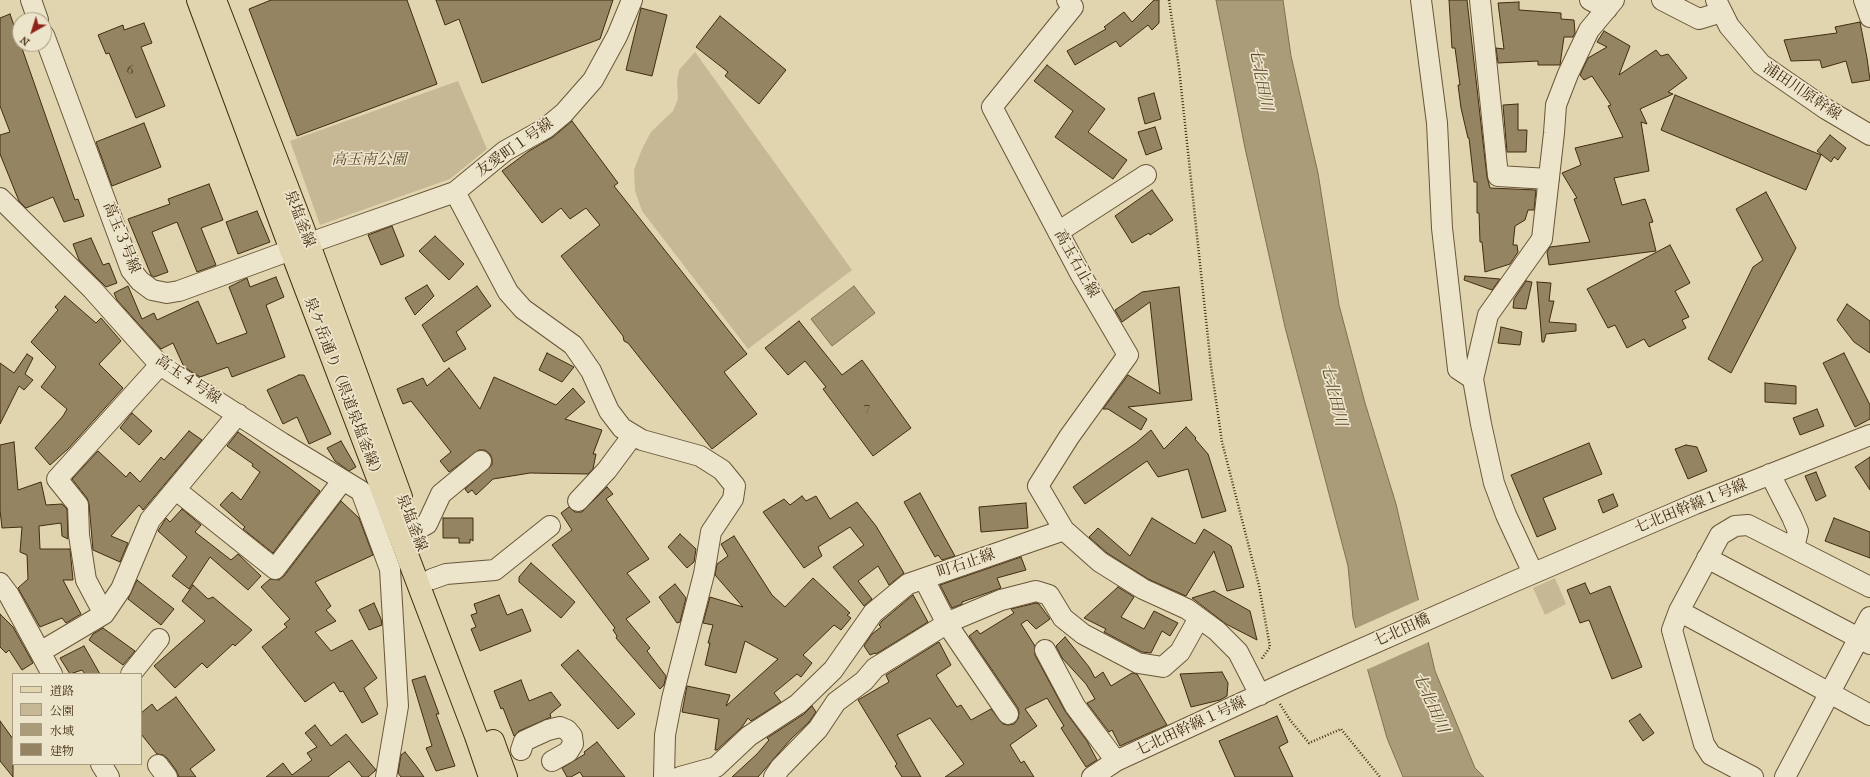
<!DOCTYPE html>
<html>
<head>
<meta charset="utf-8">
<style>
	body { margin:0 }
	#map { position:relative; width:1870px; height:777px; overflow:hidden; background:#e1d5af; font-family:"IM FELL French Canon","Noto Serif JP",serif }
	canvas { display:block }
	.legend { position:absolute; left:12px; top:673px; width:130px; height:92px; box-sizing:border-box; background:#ece4cb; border:1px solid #a89a80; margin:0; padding:5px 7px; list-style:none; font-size:12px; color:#412c0f }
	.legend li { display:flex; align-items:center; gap:8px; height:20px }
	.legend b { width:20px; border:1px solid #a89a80 }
	.north { position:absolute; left:12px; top:12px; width:40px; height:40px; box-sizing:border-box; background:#ece4cb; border:1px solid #a89a80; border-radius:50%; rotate:219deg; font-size:11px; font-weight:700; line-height:16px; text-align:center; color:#412c0f }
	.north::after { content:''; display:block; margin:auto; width:14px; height:18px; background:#8f2418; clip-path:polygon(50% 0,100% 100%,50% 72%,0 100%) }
</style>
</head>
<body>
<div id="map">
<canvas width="1870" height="777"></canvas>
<ul class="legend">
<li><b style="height:5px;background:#e1d5af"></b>道路</li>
<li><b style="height:11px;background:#c6b894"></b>公園</li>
<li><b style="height:11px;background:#ab9c79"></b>水域</li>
<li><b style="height:11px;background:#948462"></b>建物</li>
</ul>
<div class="north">N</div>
</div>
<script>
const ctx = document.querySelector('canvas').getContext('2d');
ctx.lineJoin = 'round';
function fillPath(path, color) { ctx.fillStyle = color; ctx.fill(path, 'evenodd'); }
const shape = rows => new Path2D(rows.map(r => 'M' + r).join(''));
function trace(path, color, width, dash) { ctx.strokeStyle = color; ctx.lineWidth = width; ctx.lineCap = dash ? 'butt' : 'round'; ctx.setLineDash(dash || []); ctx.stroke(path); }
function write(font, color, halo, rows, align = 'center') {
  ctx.font = font + ' "IM FELL French Canon","Noto Serif JP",serif'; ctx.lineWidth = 3.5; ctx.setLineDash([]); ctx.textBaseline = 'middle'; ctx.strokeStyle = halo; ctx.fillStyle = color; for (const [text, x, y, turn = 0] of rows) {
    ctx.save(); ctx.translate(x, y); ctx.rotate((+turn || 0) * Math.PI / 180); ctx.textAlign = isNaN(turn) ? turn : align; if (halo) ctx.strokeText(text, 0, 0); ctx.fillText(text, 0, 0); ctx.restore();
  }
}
const green = shape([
	[695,52,852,270,748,349,642,211,635,191,634,170,642,149,651,132,673,111,678,99,677,82,679,70],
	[458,81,487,149,450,179,320,225,290,141],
	[1555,578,1566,604,1545,615,1533,588]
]);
const water = shape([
	[1216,0,1283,0,1291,56,1318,173,1339,305,1365,403,1396,504,1435,671,1475,768,1484,777,1403,777,1387,738,1353,618,1348,566,1285,327,1245,148,1216,0],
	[854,286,875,313,832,346,811,319,854,286]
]);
const pier = shape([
	[1421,599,1431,641,1366,670,1354,629]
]);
const building = shape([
	[271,0,407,0,437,84,297,136,249,9,271,0],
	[436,0,613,0,600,39,482,83,459,19,445,25,436,0],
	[1154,0,1159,0,1159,23,1152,30,1148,25,1120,47,1116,41,1075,65,1067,51,1106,29,1104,27,1124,12,1132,22,1154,0],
	[1449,0,1467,0,1487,177,1490,188,1536,190,1534,210,1528,210,1525,220,1515,226,1513,245,1517,245,1518,252,1510,264,1485,272,1482,242,1480,242,1479,213,1477,213,1477,182,1474,182,1469,138,1468,138,1461,108,1458,85,1460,85,1455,48,1452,48,1449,0],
	[1519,2,1519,10,1561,13,1561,19,1574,20,1575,33,1573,37,1564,37,1560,65,1538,65,1538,61,1498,63,1496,48,1504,49,1498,3,1519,2],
	[641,8,667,15,652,76,626,70,641,8],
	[10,14,75,200,78,199,84,216,64,222,53,197,26,208,19,201,0,154,0,135,10,132,0,106,0,18,10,14],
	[720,16,786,70,759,104,725,76,728,72,696,47,720,16],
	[1860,22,1867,58,1870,80,1852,83,1846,61,1822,68,1820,60,1791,61,1784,40,1837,33,1835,27,1860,22],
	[144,23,152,43,141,47,165,106,136,118,109,53,106,54,98,35,123,25,124,30,144,23],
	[1604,31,1630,46,1619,75,1656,50,1661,56,1668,54,1687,78,1668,92,1673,94,1640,109,1647,124,1641,122,1649,171,1614,178,1622,205,1645,199,1653,222,1649,223,1656,251,1549,265,1547,252,1550,247,1590,242,1574,199,1577,198,1562,173,1581,165,1575,148,1623,137,1608,106,1611,105,1592,76,1584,80,1580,75,1588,58,1607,47,1597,42,1604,31],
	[1047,65,1105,109,1088,132,1127,160,1113,179,1055,137,1073,111,1034,81,1047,65],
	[1154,93,1161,119,1145,124,1138,98,1154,93],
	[1675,95,1821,155,1806,190,1661,130,1675,95],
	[1518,104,1518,130,1527,130,1526,152,1507,152,1503,105,1518,104],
	[572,121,618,183,614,186,747,354,724,372,757,414,712,449,628,343,624,341,623,336,561,256,600,225,586,208,570,219,561,208,542,223,502,171,529,151,553,137,572,121],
	[144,123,161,167,112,186,96,142,144,123],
	[1155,127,1162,149,1146,155,1138,132,1155,127],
	[1830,135,1846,148,1838,160,1834,157,1831,162,1817,151,1830,135],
	[209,184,223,220,201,228,216,265,197,272,177,222,152,232,168,272,154,277,151,275,128,219,170,204,168,199,209,184],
	[1152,190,1173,220,1150,235,1149,233,1132,243,1115,216,1152,190],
	[1766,192,1796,248,1731,373,1708,359,1753,267,1763,260,1736,209,1766,192],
	[257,211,270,242,238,254,226,222,257,211],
	[392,226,404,256,381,265,368,235,392,226],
	[435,236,464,264,449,280,419,251,435,236],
	[91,238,103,265,109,263,117,283,106,287,79,260,73,244,91,238],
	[1670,245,1690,283,1675,291,1689,317,1682,320,1686,328,1649,347,1644,339,1627,348,1615,325,1608,328,1587,289,1670,245],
	[1465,276,1500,279,1492,290,1464,280,1465,276],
	[276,277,284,297,266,305,285,357,232,377,228,367,200,377,184,367,173,343,161,349,117,300,114,293,128,286,142,319,154,313,157,320,198,301,217,344,247,333,229,287,247,278,250,287,276,277],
	[1526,281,1532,282,1526,309,1513,308,1514,299,1526,281],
	[1537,282,1551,283,1549,301,1554,301,1549,322,1576,324,1576,331,1546,334,1544,342,1542,342,1537,282],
	[427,285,434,296,415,315,405,298,427,285],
	[477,286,491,306,456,332,466,349,444,362,422,325,477,286],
	[1179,287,1192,400,1128,407,1147,419,1141,430,1108,409,1103,409,1128,375,1160,394,1150,302,1122,322,1115,310,1142,292,1179,287],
	[65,296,96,323,101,318,121,341,99,364,123,388,68,449,50,465,35,448,63,416,67,409,41,387,56,367,31,342,58,310,55,307,65,296],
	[1847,304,1870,321,1870,353,1854,342,1837,320,1847,304],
	[799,321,842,375,862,360,911,428,873,456,823,389,826,387,805,361,788,375,765,348,799,321],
	[1501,327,1522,332,1520,345,1498,343,1501,327],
	[547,353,574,367,562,382,539,370,547,353],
	[1844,353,1870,405,1870,419,1855,427,1823,363,1844,353],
	[27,354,33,358,25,374,33,380,24,390,19,386,0,424,0,363,14,373,27,354],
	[449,368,480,409,494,377,556,405,573,388,585,402,565,419,602,430,593,454,596,454,593,469,588,474,530,473,493,479,476,495,472,490,468,493,465,489,492,465,492,459,490,454,485,450,479,450,449,472,440,461,451,452,411,401,403,404,397,389,423,378,427,386,449,368],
	[299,375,304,375,331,434,309,444,297,417,283,424,267,390,299,375],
	[1765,383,1796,386,1796,404,1765,402,1765,383],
	[1817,409,1824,426,1800,435,1793,418,1817,409],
	[132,413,152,431,139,445,120,428,132,413],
	[1186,427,1196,438,1195,439,1208,454,1226,511,1202,518,1188,469,1158,477,1147,461,1085,504,1073,487,1136,443,1151,430,1164,449,1186,427],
	[189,431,202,440,143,510,139,505,111,536,128,543,120,562,93,550,89,504,87,498,72,479,98,451,126,477,130,472,140,482,161,457,164,460,189,431],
	[238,432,288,467,320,491,273,553,243,529,245,527,220,505,232,492,241,500,260,472,252,466,253,464,227,446,238,432],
	[341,441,356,467,349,471,335,461,327,448,341,441],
	[14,442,18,490,41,482,46,505,62,504,67,509,68,539,62,536,61,523,39,526,40,549,70,549,73,580,63,580,81,614,66,623,62,618,40,627,18,588,28,579,27,555,20,552,22,527,2,528,0,510,0,445,14,442],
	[1589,443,1602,474,1543,498,1556,529,1537,537,1511,475,1589,443],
	[1686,445,1697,447,1707,471,1688,479,1675,449,1686,445],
	[1870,457,1870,490,1855,467,1870,457],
	[1816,472,1826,496,1816,501,1805,476,1816,472],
	[607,487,613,494,606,499,649,559,627,573,650,602,626,619,650,648,647,651,666,676,664,685,660,689,616,638,617,636,613,630,615,628,552,545,572,530,561,513,569,507,575,512,582,512,607,487],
	[920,493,955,556,942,560,938,555,935,557,904,502,920,493],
	[1613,494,1618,506,1603,513,1598,500,1613,494],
	[802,496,806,501,816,496,830,519,857,502,876,526,904,573,889,585,878,566,858,581,872,599,864,606,833,567,864,545,850,527,818,547,822,556,804,568,763,512,784,499,790,505,802,496],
	[341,501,359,518,373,555,315,582,331,606,326,610,336,621,315,632,331,651,352,640,377,678,364,688,378,714,362,723,343,691,340,692,334,682,305,702,262,647,287,627,284,624,290,619,261,587,270,579,279,580,284,576,341,501],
	[1026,503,1028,528,981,532,979,507,1026,503],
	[182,509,201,525,195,532,231,560,238,554,261,576,248,590,210,557,189,589,172,576,187,557,158,531,166,518,170,522,182,509],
	[443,518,473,518,473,541,470,539,470,543,459,543,459,538,443,538,443,518],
	[1152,518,1195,544,1204,529,1231,546,1244,587,1227,591,1214,551,1186,596,1148,579,1107,553,1089,537,1098,528,1130,556,1152,518],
	[1834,518,1870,532,1870,558,1825,541,1834,518],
	[680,534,696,549,694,562,687,568,668,547,680,534],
	[734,536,772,595,785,607,813,578,850,613,847,615,851,618,841,630,834,625,803,655,812,663,801,677,797,674,774,693,781,702,751,721,748,718,742,727,717,750,715,750,719,719,682,712,687,686,730,695,726,706,778,659,745,641,736,673,705,665,710,643,708,643,713,625,703,623,710,597,743,607,715,575,717,564,728,556,721,544,734,536],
	[1021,557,1026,570,997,578,1001,588,962,602,962,604,952,608,940,585,1021,557],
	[531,563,575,602,561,618,519,582,519,577,531,563],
	[137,580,174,609,161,625,128,599,137,580],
	[1585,583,1590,594,1610,586,1642,667,1612,679,1589,620,1580,623,1567,590,1585,583],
	[675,584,686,598,680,622,677,623,659,597,675,584],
	[193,585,208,599,213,597,252,630,235,646,233,644,207,668,202,663,175,688,154,666,205,621,182,601,193,585],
	[1118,587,1134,597,1121,617,1144,629,1154,611,1178,623,1170,636,1162,631,1151,653,1142,652,1104,632,1106,629,1084,618,1118,587],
	[1214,591,1250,611,1257,640,1226,624,1192,598,1214,591],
	[499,595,507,615,522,609,531,631,480,651,471,629,476,627,471,615,477,613,474,604,499,595],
	[913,595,928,622,876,654,875,653,870,655,864,646,872,634,881,627,879,625,882,621,913,595],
	[374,603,381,619,382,625,369,630,359,610,374,603],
	[1036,603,1039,604,1050,619,1036,629,1027,620,1021,624,1035,646,1035,655,1065,711,1087,741,1097,760,1086,767,1061,728,1064,726,1047,698,1025,709,1037,726,1010,745,1021,763,1024,761,1034,777,945,777,964,764,930,718,897,735,921,777,902,777,895,766,897,764,858,700,889,682,886,675,939,642,951,665,936,675,957,707,961,705,971,720,991,709,1003,724,1008,725,1014,724,1018,719,1019,713,1018,708,969,636,977,630,980,634,1014,613,1011,609,1036,603],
	[0,614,13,627,33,663,22,670,9,650,6,653,0,647,0,614],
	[103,628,135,651,123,665,89,640,93,634,103,628],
	[1065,637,1089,667,1095,678,1103,672,1111,686,1132,673,1137,674,1167,725,1120,746,1112,730,1109,732,1087,703,1095,699,1086,684,1062,658,1056,646,1065,637],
	[84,646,100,674,85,674,82,670,70,674,60,658,84,646],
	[578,650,635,714,618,729,561,665,578,650],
	[1222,672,1228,683,1227,696,1220,700,1191,707,1180,674,1222,672],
	[425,676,439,714,436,714,455,766,436,771,426,748,432,746,412,680,425,676],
	[521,680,529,701,551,692,561,705,550,714,551,717,519,731,514,736,503,708,501,709,494,691,521,680],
	[176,697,215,750,190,769,196,777,179,777,176,770,167,758,163,755,157,754,141,734,141,713,152,704,157,711,176,697],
	[812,706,816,712,809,722,791,739,758,777,732,777,757,754,769,740,767,738,804,714,812,706],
	[1640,714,1654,733,1643,741,1629,721,1640,714],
	[1277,716,1288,742,1279,747,1293,777,1235,777,1219,741,1277,716],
	[0,721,13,739,13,777,0,761,0,721],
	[315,725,331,746,346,734,376,770,375,771,368,777,362,777,349,761,328,777,266,777,283,763,292,775,312,760,307,753,317,747,305,733,315,725],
	[597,742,625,777,583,777,580,772,571,777,567,777,562,768,585,754,584,752,597,742],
	[405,752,417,767,424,777,401,777,398,773,401,755,405,752]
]);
const path = shape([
	[1169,0,1179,68,1211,366,1222,442,1259,586,1270,647,1261,660],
	[1280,704,1290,720,1309,743,1341,729,1380,777]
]);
const minor = shape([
	[31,0,38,20],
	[1421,0,1437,123,1442,228,1458,369,1473,379],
	[1480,0,1498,176,1549,179],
	[1590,0,1607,9],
	[1662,0,1699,19,1722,12],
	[1716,0,1729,26,1761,64,1826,109,1870,135],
	[1864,0,1870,17],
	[44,35,131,270,140,281,152,290,167,293,179,291,321,239,455,192,505,151,546,128,564,113,593,80,617,36,632,0],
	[455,192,508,292,523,309,573,345,591,371,609,411,622,428,642,440,700,456,722,470,735,486,733,499,711,532,704,574,672,699,665,735,664,777],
	[0,198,92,289,160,365,282,443,361,491,390,569,398,706,386,777],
	[1058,232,1146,175],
	[1770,474,1792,517,1798,531,1794,548],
	[176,490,275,569,343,480],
	[578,501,607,470,633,435],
	[1064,530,1038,486,1069,437,1128,355,1081,275,992,107,1073,7,1067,0],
	[414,531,427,524,441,494,481,461],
	[1707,558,1870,644],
	[1533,573,1506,515,1494,483,1481,424,1473,379,1488,315,1542,239,1554,133,1556,105,1568,74,1589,30,1614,0],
	[432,579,446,574,495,570,550,526],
	[924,579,947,624,1008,714],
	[0,583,9,595,52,674],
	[1679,611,1870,715],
	[104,614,86,580,79,535,78,505,57,479,160,365],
	[1045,650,1075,706,1116,761],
	[40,652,104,614,121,589,150,520,238,414],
	[131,674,159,639],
	[521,750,524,741,548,730,560,727,567,730,572,736,573,744,568,752,552,761],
	[101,764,109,777],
	[158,765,167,777],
	[680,777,716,767,749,736,798,704,833,670,873,613,908,584,1064,530,1100,562,1143,589,1187,609,1217,631,1238,652,1260,695],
	[774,777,780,768,818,729,836,702,864,681,875,668,951,621,1001,600,1036,591,1049,595,1063,618,1083,634,1138,663,1163,667,1180,652,1199,618],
	[1092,777,1116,761,1291,680,1513,582,1695,504,1870,435],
	[1753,777,1711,755,1704,744,1672,630,1679,611,1720,535,1735,526,1748,525,1870,587],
	[1785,777,1870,617]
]);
const major = shape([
	[198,0,291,250,476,736,490,777],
	[215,0,303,228,401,497],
	[493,741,506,777]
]);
const numberNames = [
	["6",130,71],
	["7",867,408]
];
const streetNames = [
	["浦田川原幹線",1802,92,34],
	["友愛町１号線",515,148,-35],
	["泉塩釜線",299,219,69],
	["高玉３号線",121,238,68],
	["高玉石止線",1076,264,61],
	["高玉４号線",188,380,34],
	["泉ケ岳通り（県道泉塩釜線）",343,389,69],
	["七北田幹線１号線",1691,507,-22],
	["泉塩釜線",411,523,69],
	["町石止線",966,564,-19],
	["七北田橋",1402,631,-24],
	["七北田幹線１号線",1191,727,-25]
];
const parkNames = [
	["高玉南公園",369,160]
];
const waterNames = [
	["七北田川",1260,79,79],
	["七北田川",1333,395,76],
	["七北田川",1430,703,66]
];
fillPath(green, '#c6b894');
fillPath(water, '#ab9c79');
trace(water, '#816f4f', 1);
fillPath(pier, '#e1d5af');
fillPath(building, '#948462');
trace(building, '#412c0f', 1);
trace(minor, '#695637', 22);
trace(major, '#412c0f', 24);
trace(path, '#412c0f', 2.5, [1, 2]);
trace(minor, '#ece4cb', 20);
trace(major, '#e1d5af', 22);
write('13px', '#564224', null, numberNames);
write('15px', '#412c0f', '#ece4cb', streetNames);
write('italic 15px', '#5c482a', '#ece4cb', parkNames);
write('italic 16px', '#5c482a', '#ece4cb', waterNames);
</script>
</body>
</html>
